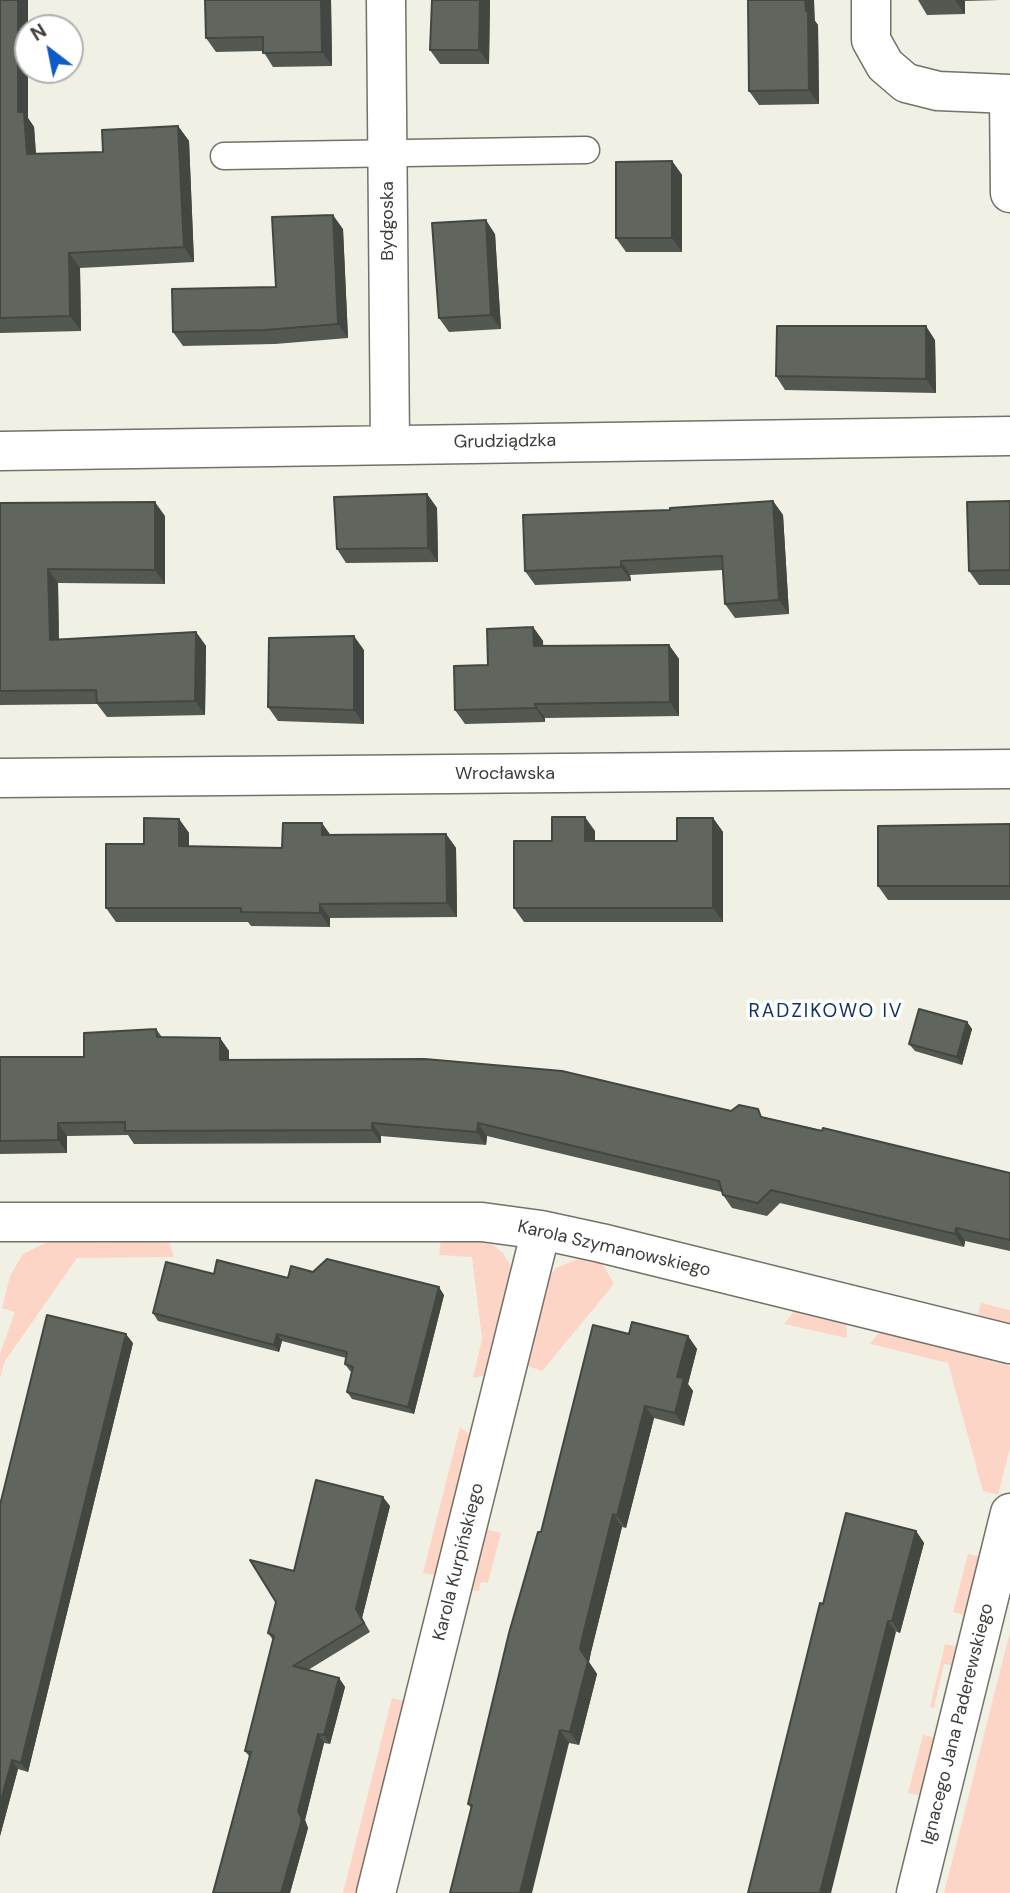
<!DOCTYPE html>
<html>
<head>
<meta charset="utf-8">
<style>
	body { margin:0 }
	#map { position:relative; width:1010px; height:1893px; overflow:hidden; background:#f1f0e4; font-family:"DM Sans",sans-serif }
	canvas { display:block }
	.north { position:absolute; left:14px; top:14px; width:70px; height:70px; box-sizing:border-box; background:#fff; border:2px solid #b1b1b0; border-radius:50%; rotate:328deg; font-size:19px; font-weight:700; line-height:28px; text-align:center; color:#3d3d39 }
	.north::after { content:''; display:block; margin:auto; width:24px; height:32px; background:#0d5bc5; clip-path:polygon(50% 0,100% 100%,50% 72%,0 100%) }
</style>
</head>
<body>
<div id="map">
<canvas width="1010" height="1893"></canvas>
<div class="north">N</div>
</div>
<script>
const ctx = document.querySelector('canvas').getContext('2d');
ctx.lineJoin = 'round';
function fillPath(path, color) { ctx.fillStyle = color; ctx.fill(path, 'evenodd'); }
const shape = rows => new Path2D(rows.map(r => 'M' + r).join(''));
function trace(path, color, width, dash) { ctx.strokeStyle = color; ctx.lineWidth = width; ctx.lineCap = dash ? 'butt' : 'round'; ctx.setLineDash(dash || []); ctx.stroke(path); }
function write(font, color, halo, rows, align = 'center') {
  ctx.font = font + ' "DM Sans",sans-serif'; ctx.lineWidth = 7; ctx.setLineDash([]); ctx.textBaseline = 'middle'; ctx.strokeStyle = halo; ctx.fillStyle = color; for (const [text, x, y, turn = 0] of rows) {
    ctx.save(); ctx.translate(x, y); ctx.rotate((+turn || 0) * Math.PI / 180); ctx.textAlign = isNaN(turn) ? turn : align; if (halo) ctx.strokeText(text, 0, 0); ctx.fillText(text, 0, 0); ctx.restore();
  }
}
const green = shape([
	[441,1239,479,1241,493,1245,503,1253,510,1265,513,1275,491,1374,473,1378,482,1339,472,1257,439,1255],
	[169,1241,174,1257,77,1258,5,1361,0,1378,0,1354,15,1312,2,1308,10,1276,23,1254,47,1242],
	[578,1259,602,1263,614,1284,542,1371,525,1365,548,1279,556,1268],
	[981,1303,1010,1310,1010,1324,978,1315],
	[795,1310,846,1321,847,1338,784,1324],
	[880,1331,1010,1366,1010,1448,998,1495,983,1491,948,1363,870,1344],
	[460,1427,474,1438,439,1576,423,1573],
	[485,1529,501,1533,488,1583,481,1582,479,1591,469,1590],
	[968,1554,982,1557,967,1616,953,1612],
	[1010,1632,1010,1893,944,1893],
	[945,1644,961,1647,956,1666,944,1664,934,1708,930,1707],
	[392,1698,408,1702,360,1893,343,1893],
	[923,1735,937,1738,922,1796,908,1793]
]);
const service = shape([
	[224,156,586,150]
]);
const minor = shape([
	[386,0,390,443],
	[871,0,871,40,885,65,906,83,938,91,1010,94],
	[1009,94,1010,193],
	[0,451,1010,436],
	[0,778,1010,769],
	[0,1222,482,1222,541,1230,601,1243,1010,1344],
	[376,1893,541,1230],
	[916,1893,1010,1513]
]);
const wall = shape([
	[0,0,28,118,34,127,36,154,103,152,178,126,189,141,194,262,80,268,81,331,0,333],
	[331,0,332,66,273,67,263,51,216,52,206,38],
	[490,0,489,64,440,64,430,50],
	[918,0,1000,0,965,1,965,14,927,15],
	[815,21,818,25,819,104,759,105,749,91],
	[672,161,682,175,682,252,626,252,616,238],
	[343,229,348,338,275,344,183,346,173,332,276,287],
	[495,234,501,329,449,332,439,318],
	[935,340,936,393,785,390,776,376],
	[427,494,437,508,438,562,346,563,337,549],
	[773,501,783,515,789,614,735,618,725,604,723,570,630,575,631,581,535,585,525,571,670,510],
	[1010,501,1010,585,979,585,969,571],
	[0,503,165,516,165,584,58,583,59,640,196,632,206,646,205,715,107,717,97,704,0,705],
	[533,627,543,641,543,646,669,645,679,659,679,716,545,718,545,722,465,724,455,710,488,665],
	[364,650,364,724,278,721,268,707],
	[713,818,723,832,723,922,524,922,514,908,552,841,595,831,595,841,677,841],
	[179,819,189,833,189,846,282,848,330,835,446,834,456,848,457,917,330,918,330,927,251,926,248,922,116,922,106,908,144,844],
	[1010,824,1010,900,888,900,878,886],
	[967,1022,972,1029,962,1065,915,1051,909,1044],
	[156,1029,162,1037,220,1038,229,1051,229,1060,731,1111,764,1117,1010,1173,1010,1251,965,1241,964,1247,780,1203,767,1216,732,1208,723,1195,722,1192,487,1136,486,1145,381,1136,381,1143,134,1144,128,1135,67,1136,67,1153,0,1154,0,1057,84,1057],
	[313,1272,444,1295,414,1414,352,1399,347,1392,352,1372,350,1371,345,1364,346,1358,282,1341,279,1352,158,1321,153,1313,214,1274,288,1278],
	[629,1334,688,1336,697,1349,688,1384,693,1391,684,1426,654,1418,626,1528,622,1527,591,1652,589,1662,597,1674,579,1745,569,1743,471,1808,468,1804,541,1532],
	[133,1343,28,1772,18,1769,0,1836,0,1505],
	[390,1506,362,1618,370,1632,308,1670,339,1678,345,1687,330,1744,324,1743,305,1820,308,1828,290,1893,213,1893,249,1756,245,1751,273,1640,268,1633,294,1571],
	[916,1531,924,1543,900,1633,823,1604]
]);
const shadedWall = shape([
	[18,0,28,0,28,118,34,127,37,169,27,154,18,112],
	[321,0,331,0,332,66,322,52],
	[480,0,490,0,489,64,479,50],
	[805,0,814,0,815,21,818,25,819,104,809,90],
	[955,0,964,0,965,1,965,14],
	[178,126,189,141,194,262,184,247],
	[672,161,682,175,682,252,672,238],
	[333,215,343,229,348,338,338,324],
	[486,220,495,234,501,329,491,315],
	[69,253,80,268,81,331,70,316],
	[926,326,935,340,936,393,926,379],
	[427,494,437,508,438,562,428,548],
	[773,501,783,515,789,614,779,600],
	[155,502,165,516,165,584,155,570],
	[621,561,630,575,631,581,621,567],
	[48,569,58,583,59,654,50,640],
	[533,627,543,641,544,660,534,646],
	[196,632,206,646,205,715,195,701],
	[354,636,364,650,364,724,354,710],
	[669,645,679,659,679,716,670,702],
	[535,704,545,718,545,722,536,708],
	[585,817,595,831,595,855,585,841],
	[713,818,723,832,723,922,713,908],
	[179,819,189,833,189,860,179,846],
	[322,823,332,837,322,835],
	[446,834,456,848,457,917,447,903],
	[320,904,330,918,330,927,320,913],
	[967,1022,972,1029,962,1065,957,1057],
	[220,1038,229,1051,229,1073,220,1060],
	[58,1123,67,1136,67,1153,58,1140],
	[372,1123,381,1136,381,1143,372,1130],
	[478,1123,487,1136,486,1145,477,1132],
	[956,1228,965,1241,964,1247,955,1234],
	[439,1287,444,1295,414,1414,408,1407],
	[126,1334,133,1343,28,1772,21,1763],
	[277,1334,282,1341,279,1352,274,1345],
	[688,1336,697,1349,688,1384,693,1391,684,1426,675,1413,677,1377],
	[645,1406,654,1418,626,1528,617,1516],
	[383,1497,390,1506,362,1618,370,1632,356,1609],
	[613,1514,622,1527,591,1652,589,1662,597,1674,579,1745,570,1732,580,1649],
	[916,1531,924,1543,900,1633,892,1621],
	[888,1621,896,1632,831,1893,820,1893],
	[339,1678,345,1687,330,1744,324,1735],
	[560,1730,569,1743,532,1893,520,1893],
	[318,1734,324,1743,305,1820,308,1828,290,1893,281,1893,298,1811],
	[12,1760,18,1769,0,1836,0,1804]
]);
const building = shape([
	[0,0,18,0,18,112,24,112,27,154,103,152,102,130,178,126,184,247,69,253,70,316,0,318,0,0],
	[205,0,321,0,322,52,263,53,263,37,206,38,205,0],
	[432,0,480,0,479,50,430,50,432,0],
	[748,0,805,0,806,11,808,11,809,90,749,91,748,0],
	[672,161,672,238,616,238,616,162,672,161],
	[333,215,338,324,265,330,173,332,172,289,276,287,272,217,333,215],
	[486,220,491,315,439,318,432,223,486,220],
	[777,326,926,326,926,379,776,376,777,326],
	[427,494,428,548,337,549,334,497,427,494],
	[773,501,779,600,725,604,722,556,621,561,621,567,525,571,523,515,670,510,670,508,773,501],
	[1010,501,1010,570,969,571,967,502,1010,501],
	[155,502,155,570,48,569,50,640,196,632,195,701,97,703,96,690,0,691,0,503,155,502],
	[533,627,534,646,669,645,670,702,535,704,536,708,455,710,454,666,488,665,487,629,533,627],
	[354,636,354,710,268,707,269,638,354,636],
	[552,817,585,817,585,841,677,841,677,818,713,818,713,908,514,908,514,841,552,841,552,817],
	[144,818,179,819,179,846,282,848,283,823,322,823,322,835,446,834,447,903,320,904,320,913,241,912,241,908,106,908,106,844,144,844,144,818],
	[1010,824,1010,886,878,886,878,826,1010,824],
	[919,1009,967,1022,957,1057,909,1044,919,1009],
	[156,1029,157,1037,220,1038,220,1060,425,1059,562,1071,731,1111,739,1105,758,1109,761,1117,822,1131,823,1128,1010,1173,1010,1240,956,1228,955,1234,771,1190,758,1203,723,1195,719,1181,478,1123,477,1132,372,1123,372,1130,125,1131,125,1122,58,1123,58,1140,0,1141,0,1057,84,1057,84,1033,156,1029],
	[327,1259,439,1287,408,1407,347,1392,353,1367,345,1364,347,1352,277,1334,274,1345,153,1313,166,1262,214,1274,217,1260,288,1278,291,1266,313,1272,327,1259],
	[47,1315,126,1334,21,1763,12,1760,0,1804,0,1505,47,1315],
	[632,1322,688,1336,677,1377,684,1378,675,1413,645,1406,617,1516,613,1514,582,1639,580,1649,588,1661,570,1732,560,1730,520,1893,450,1893,472,1805,468,1804,509,1633,538,1532,541,1532,593,1325,629,1334,632,1322],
	[316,1480,383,1497,356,1609,364,1623,293,1666,339,1678,324,1735,318,1734,298,1811,302,1819,281,1893,213,1893,251,1752,245,1751,274,1636,268,1633,276,1602,250,1560,294,1571,316,1480],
	[846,1513,916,1531,892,1621,888,1621,820,1893,748,1893,820,1603,823,1604,846,1513]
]);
const streetNames = [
	["Bydgoska",388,221,-90],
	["Grudziądzka",505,442,-1],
	["Wrocławska",505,774],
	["Karola Szymanowskiego",614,1249,13],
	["Karola Kurpińskiego",459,1562,-76],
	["Ignacego Jana Paderewskiego",958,1724,-76]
];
const neighbourhoodNames = [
	["RADZIKOWO IV",826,1012]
];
fillPath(green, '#fdd5c7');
trace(service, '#737268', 29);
trace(minor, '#737268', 41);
trace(service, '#fff', 26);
trace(minor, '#fff', 38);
fillPath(wall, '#535850');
fillPath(shadedWall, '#434741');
fillPath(building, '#60665d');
trace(building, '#434741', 2);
write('18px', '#3d3d39', '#fff', streetNames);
ctx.letterSpacing = '2px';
write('19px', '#103266', '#fff', neighbourhoodNames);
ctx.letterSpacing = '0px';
</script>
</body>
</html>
